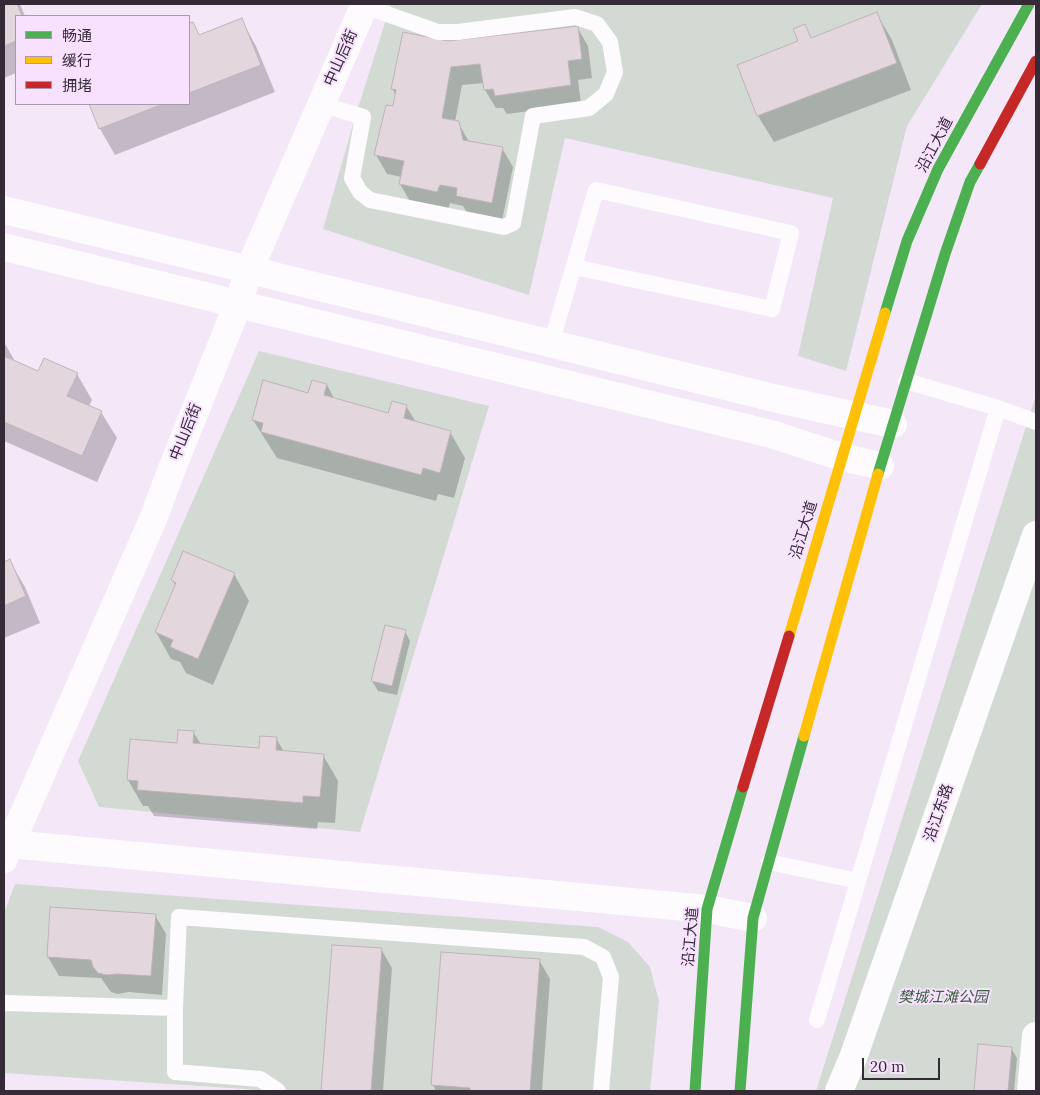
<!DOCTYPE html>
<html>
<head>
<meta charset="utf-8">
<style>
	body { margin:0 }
	#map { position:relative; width:1040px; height:1095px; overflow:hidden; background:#f4e7f8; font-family:Lora,"Noto Sans SC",serif }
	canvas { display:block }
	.frame { position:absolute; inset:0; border:5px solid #342b36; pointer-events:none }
	.legend { position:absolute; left:15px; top:15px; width:175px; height:90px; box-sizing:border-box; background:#f8e1fe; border:1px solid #aa98ae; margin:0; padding:6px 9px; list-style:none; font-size:15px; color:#342b36 }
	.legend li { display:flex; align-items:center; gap:10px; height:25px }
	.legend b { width:25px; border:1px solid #aa98ae }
	.scale { position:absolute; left:862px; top:1058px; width:78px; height:22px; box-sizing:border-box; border:2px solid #342b36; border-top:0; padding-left:6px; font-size:15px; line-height:18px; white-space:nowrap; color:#342b36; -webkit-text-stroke:4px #f8e1fe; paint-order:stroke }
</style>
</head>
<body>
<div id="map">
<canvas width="1040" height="1095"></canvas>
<div class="frame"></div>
<ul class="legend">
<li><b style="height:6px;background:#4caf50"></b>畅通</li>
<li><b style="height:6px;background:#ffc107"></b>缓行</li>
<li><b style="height:6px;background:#c62828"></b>拥堵</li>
</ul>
<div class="scale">20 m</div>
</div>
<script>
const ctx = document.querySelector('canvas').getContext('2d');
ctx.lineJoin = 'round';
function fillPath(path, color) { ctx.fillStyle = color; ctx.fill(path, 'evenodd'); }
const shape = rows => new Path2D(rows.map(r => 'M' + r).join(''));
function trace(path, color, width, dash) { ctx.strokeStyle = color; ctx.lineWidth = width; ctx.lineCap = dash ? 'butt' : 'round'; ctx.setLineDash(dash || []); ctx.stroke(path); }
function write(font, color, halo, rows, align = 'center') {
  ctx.font = font + ' Lora,"Noto Sans SC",serif'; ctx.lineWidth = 4; ctx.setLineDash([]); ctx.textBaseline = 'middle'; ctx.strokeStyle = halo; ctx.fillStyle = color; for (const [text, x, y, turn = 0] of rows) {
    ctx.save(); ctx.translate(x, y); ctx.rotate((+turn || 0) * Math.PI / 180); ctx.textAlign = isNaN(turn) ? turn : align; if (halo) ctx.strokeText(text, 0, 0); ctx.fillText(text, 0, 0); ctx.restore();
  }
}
const green = shape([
	[391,4,982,4,907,126,846,371,798,356,833,198,565,138,529,295,323,229,356,114],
	[259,351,489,406,360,832,99,807,78,761],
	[1036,395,1036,1091,816,1091],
	[15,884,598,927,628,942,650,967,659,1001,650,1091,262,1091,260,1090,4,1073,4,913]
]);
const shadow = shape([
	[4,4,20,4,25,16,16,16,16,73,4,78],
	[877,14,892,40,911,90,774,142,758,116,739,65,800,42,805,26,812,39],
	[241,19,256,46,275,92,115,155,100,129,90,104,189,104,189,25,193,23,200,36],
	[577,27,588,46,592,78,578,80,581,104,507,114,503,108,496,108,485,90,484,83,462,85,455,122,458,122,469,142,502,148,513,167,502,221,468,214,463,206,450,203,448,210,411,203,400,184,402,177,387,174,376,155,394,107,396,96,392,88,448,42],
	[4,342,16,363,38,373,77,374,92,400,89,406,101,412,117,438,97,482,4,441],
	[327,385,335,400,389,414,406,406,416,422,450,432,465,458,454,498,438,494,436,501,277,458,253,420],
	[9,560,25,587,40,623,4,638,4,563],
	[234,574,249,601,213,685,186,673,180,662,171,659,156,632,176,586,172,580],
	[405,631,410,641,397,695,378,691,372,681],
	[193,732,201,744,260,749,276,738,284,752,323,755,338,781,335,823,318,822,317,829,154,816,148,806,143,806,128,780],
	[155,915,166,934,162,995,129,992,118,994,111,992,101,978,59,976,48,957],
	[333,946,381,949,392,968,383,1091,323,1091],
	[539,960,550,979,542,1091,436,1091,433,1085],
	[980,1045,1011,1048,1017,1058,1014,1091,976,1091]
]);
const building = shape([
	[4,4,17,4,22,16,16,16,16,41,4,46,4,4],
	[877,12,897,63,757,116,737,65,798,41,793,29,805,24,811,38,877,12],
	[242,18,261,65,189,93,189,23,193,22,199,35,242,18],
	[578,26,582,59,568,61,571,85,495,96,493,89,484,90,480,64,451,67,442,118,459,121,463,140,503,147,492,203,456,196,457,188,440,185,437,192,399,184,404,161,374,155,386,105,393,106,396,90,391,89,403,32,448,41,578,26],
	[89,104,163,104,99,129,89,104],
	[4,356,38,371,44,358,78,373,67,396,102,411,82,456,4,422,4,356],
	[263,380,308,393,312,380,327,384,324,395,388,413,392,401,407,405,404,418,451,431,440,473,423,468,421,475,261,432,263,423,252,420,263,380],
	[183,551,235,573,198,659,170,647,173,640,155,632,176,583,171,580,183,551],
	[10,559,26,596,4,606,4,562,10,559],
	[385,625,406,630,392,686,371,681,385,625],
	[178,730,194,731,193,743,259,748,260,736,277,737,276,750,324,754,320,797,303,796,303,803,137,790,138,781,127,780,130,739,177,743,178,730],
	[50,907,156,914,151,976,117,974,107,975,98,973,93,967,91,960,47,957,50,907],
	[332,945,382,948,371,1091,321,1091,332,945],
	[441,952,540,959,530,1091,470,1091,470,1088,431,1085,441,952],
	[978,1044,1012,1047,1008,1091,974,1091,978,1044]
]);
const lane = shape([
	[321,104,363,117,352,178,360,192,370,200,504,227,513,223,533,116,589,108,606,94,615,72,610,42,597,24,575,17,458,32,438,32,364,6],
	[551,344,596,190,791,233,772,309,574,267],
	[998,408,1036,422],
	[769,862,858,881],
	[4,1003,175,1008,175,1072,260,1079,278,1091],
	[175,1008,179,917,584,947,603,957,611,977,601,1091],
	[817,1020,998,408,906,381]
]);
const street = shape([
	[4,210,778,399,893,424],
	[4,247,771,434,842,457,880,466],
	[10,844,707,909,753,918],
	[4,859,154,517,171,471,238,304,249,270,365,4],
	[839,1091,853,1058,1036,535],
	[1031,1091,1036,1036]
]);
const fast = shape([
	[885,313,907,241,938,169,1029,4],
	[878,474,945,254,970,182,980,164],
	[695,1091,707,909,743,787],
	[740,1091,753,918,804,736]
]);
const slow = shape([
	[789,636,885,313],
	[804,736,878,474]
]);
const jam = shape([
	[980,164,1036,61],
	[743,787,789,636]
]);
const streetNames = [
	["中山后街",341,58,-66],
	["沿江大道",935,145,-62],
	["中山后街",186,432,-68],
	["沿江大道",804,530,-73],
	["沿江东路",939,813,-71],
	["沿江大道",691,937,-85]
];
const parkNames = [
	["樊城江滩公园",943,998]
];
fillPath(green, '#d3dad4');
fillPath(shadow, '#0003');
fillPath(building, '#e3d6dd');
trace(building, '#c0b3ba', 1);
trace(lane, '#fdfbfe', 16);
trace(street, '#fdfbfe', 28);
trace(fast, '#4caf50', 11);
trace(slow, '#ffc107', 11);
trace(jam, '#c62828', 11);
write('15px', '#342b36', '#f8e1fe', streetNames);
write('italic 15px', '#39623a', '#f8e1fe', parkNames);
</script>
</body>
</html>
